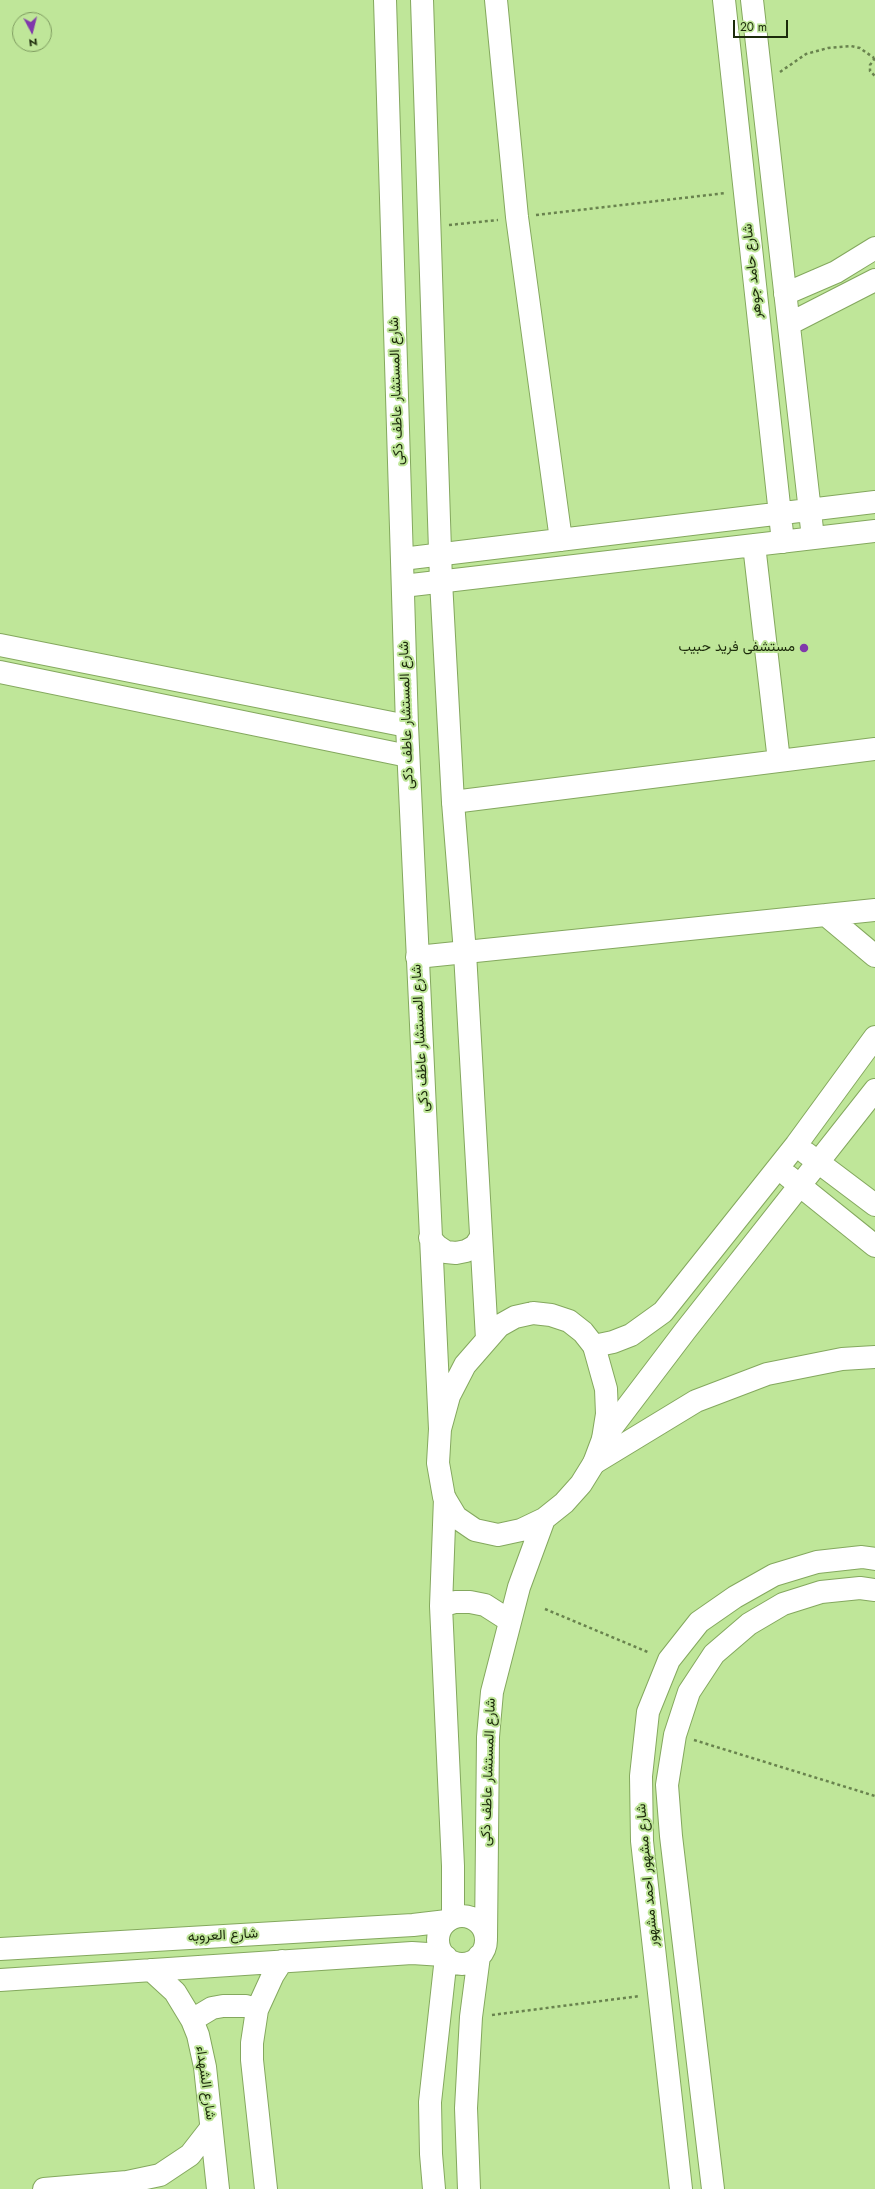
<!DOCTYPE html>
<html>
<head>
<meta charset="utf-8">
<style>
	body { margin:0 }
	#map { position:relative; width:875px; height:2189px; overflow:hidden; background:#bfe699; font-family:Jost,sans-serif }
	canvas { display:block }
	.north { position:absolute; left:12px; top:12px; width:40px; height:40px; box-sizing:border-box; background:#bfe699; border:1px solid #7e9b60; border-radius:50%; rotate:173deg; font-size:11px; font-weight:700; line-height:16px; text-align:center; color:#1c2a0b }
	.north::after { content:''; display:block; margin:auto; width:14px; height:18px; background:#8039ab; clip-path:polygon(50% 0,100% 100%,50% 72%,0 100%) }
	.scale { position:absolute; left:733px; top:20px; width:55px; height:18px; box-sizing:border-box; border:2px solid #1c2a0b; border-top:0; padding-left:5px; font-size:12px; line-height:14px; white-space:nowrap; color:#1c2a0b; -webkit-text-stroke:3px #bfe699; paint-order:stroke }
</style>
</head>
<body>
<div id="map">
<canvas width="875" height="2189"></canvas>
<div class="north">N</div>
<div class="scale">20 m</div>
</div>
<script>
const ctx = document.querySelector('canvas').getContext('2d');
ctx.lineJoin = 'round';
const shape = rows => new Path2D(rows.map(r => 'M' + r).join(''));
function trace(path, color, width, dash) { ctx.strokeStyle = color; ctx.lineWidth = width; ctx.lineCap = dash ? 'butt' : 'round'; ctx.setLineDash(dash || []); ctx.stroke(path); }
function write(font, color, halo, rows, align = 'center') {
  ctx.font = font + ' Jost,Vazirmatn,sans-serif'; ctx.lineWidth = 4; ctx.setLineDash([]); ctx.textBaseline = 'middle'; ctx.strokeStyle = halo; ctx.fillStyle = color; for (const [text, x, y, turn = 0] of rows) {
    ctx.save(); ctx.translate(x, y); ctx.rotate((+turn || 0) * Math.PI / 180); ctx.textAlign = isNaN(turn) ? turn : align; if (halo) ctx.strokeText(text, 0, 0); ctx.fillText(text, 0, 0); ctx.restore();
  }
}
const path = shape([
	[875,58,870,65,870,71,875,76],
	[780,72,806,54,828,48,851,46,860,48,874,58],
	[536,215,726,193],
	[449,225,498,220],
	[545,1609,650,1653],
	[694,1740,875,1796],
	[492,2015,640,1996]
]);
const street = shape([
	[496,0,517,217,561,540],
	[724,0,783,542],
	[752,0,813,538],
	[785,294,836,272,875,248],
	[789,324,875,280],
	[754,545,779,761],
	[402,559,875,502],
	[403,586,875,531],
	[0,645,407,726],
	[0,672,408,756],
	[453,802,875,749],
	[826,915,875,956],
	[417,957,875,910],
	[806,1153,875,1205],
	[788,1176,875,1246],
	[594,1346,613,1342,631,1335,663,1312,796,1145,875,1037],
	[603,1439,685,1331,875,1090],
	[594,1463,696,1401,767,1374,842,1359,875,1357],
	[0,1949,413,1925,447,1921],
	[151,1970,175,1992,192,2020,198,2035,205,2067,218,2189],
	[0,1980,412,1953,443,1955],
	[192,2020,212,2008,223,2006,246,2006,257,2010],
	[44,2189,127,2182,160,2175,190,2155,211,2128],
	[266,2189,252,2060,252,2043,257,2010,273,1975,282,1961],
	[681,2189,642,1841,641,1776,648,1712,669,1660,699,1622,735,1597,774,1575,817,1562,862,1557,875,1559],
	[713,2189,671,1836,667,1785,675,1735,689,1692,714,1654,749,1624,783,1604,821,1592,860,1588,875,1590]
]);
const secondary = shape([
	[385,0,407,726,440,1429],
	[422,0,441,581,453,802,465,953,487,1339],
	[430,1238,437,1246,446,1252,456,1253,466,1251,475,1246,481,1237],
	[533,1313,551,1315,569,1321,583,1332,594,1346,606,1389,607,1414,603,1439,594,1463,581,1484,564,1503,544,1519,521,1530,498,1535,475,1530,456,1517,444,1497,438,1463,440,1429,449,1396,465,1365,499,1326,515,1317,533,1313],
	[445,1498,441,1606,453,1866,453,1917],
	[441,1606,455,1602,470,1602,485,1605,510,1621],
	'438 1940a24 24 0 1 1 48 0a24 24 0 1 1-48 0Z',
	[486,1938,488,1737,492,1692,519,1587,544,1519],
	[434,2189,431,2154,430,2102,446,1957],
	[469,2189,466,2108,471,2017,479,1956]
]);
const markers = [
	[804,648,5,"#8039ab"]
];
const streetNames = [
	["شارع حامد جوهر",753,271,-96],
	["شارع المستشار عاطف ذكى",397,391,-92],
	["شارع المستشار عاطف ذكى",407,715,-92],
	["شارع المستشار عاطف ذكى",421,1038,-93],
	["شارع المستشار عاطف ذكى",489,1772,-88],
	["شارع مشهور احمد مشهور",648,1875,-95],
	["شارع العروبه",223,1936,-3],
	["شارع الشهداء",205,2083,82]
];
const poiNames = [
	["مستشفى فريد حبيب",795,648]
];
trace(street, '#84a85e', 24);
trace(secondary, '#84a85e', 24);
trace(path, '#69834e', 2.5, [3, 3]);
trace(street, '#fff', 22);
trace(secondary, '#fff', 22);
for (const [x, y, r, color] of markers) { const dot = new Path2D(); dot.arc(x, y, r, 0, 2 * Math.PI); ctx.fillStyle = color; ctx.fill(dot); trace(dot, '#bfe699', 1.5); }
write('14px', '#1c2a0b', '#bfe699', streetNames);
write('14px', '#1c2a0b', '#bfe699', poiNames, 'right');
</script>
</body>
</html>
